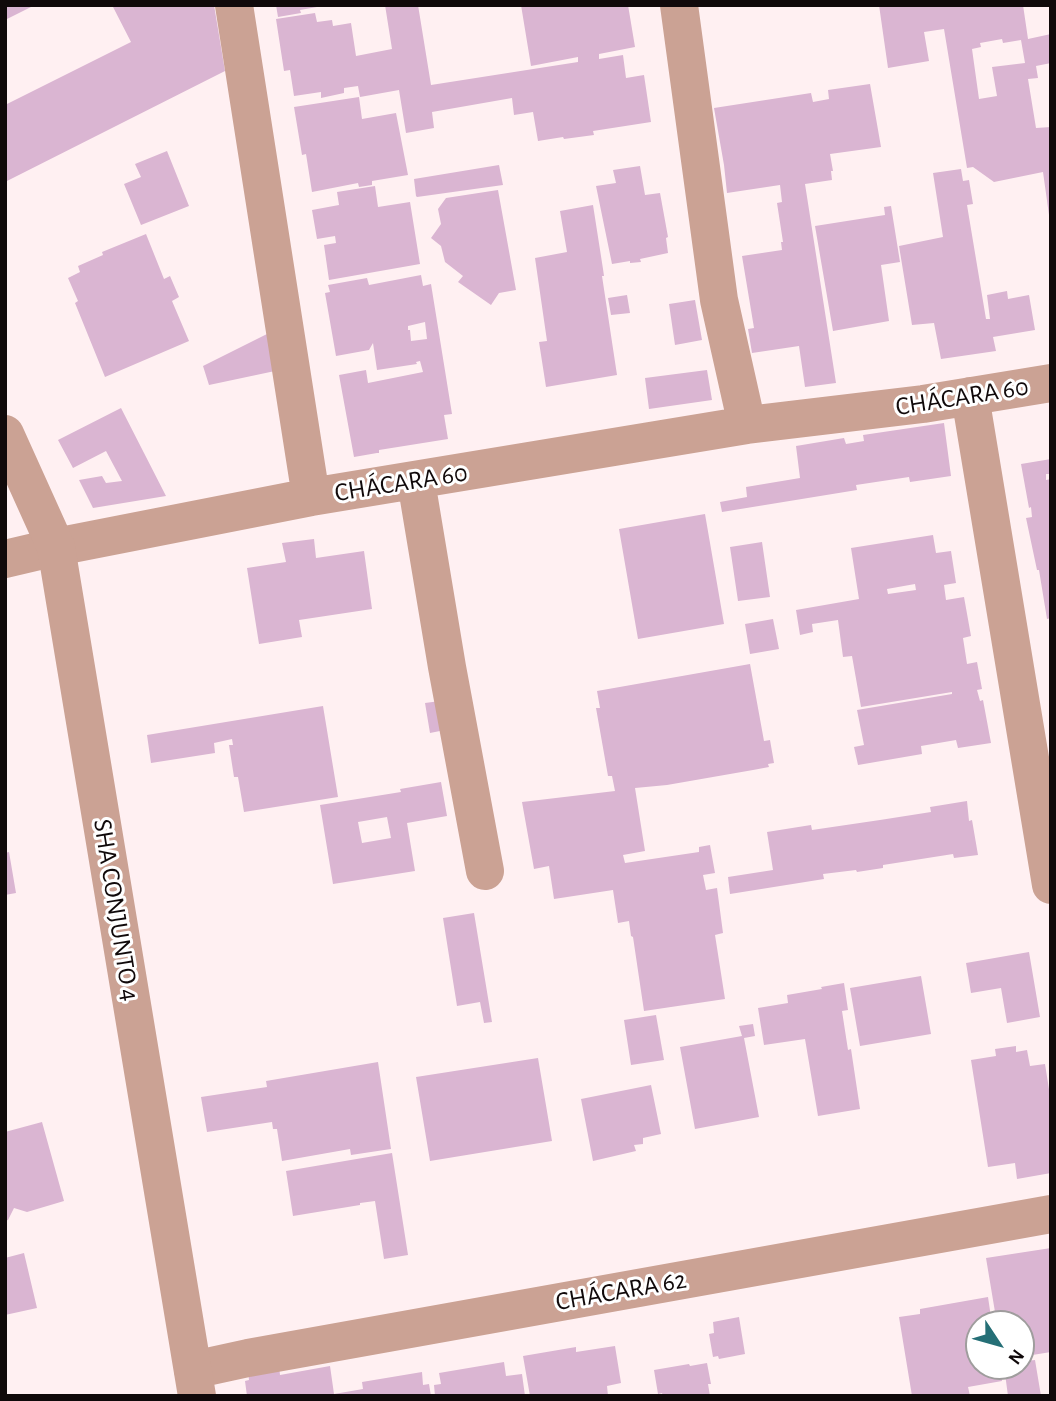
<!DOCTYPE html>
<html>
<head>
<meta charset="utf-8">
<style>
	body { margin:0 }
	#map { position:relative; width:1056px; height:1401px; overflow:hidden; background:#fff0f2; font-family:"Alegreya Sans",sans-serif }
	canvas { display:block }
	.frame { position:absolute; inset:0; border:7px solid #10090a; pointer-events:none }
	.north { position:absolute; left:965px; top:1310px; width:70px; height:70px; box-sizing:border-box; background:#fff; border:2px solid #9f9d9d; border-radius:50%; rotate:126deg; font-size:19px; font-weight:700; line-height:28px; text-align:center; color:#10090a }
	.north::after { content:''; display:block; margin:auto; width:24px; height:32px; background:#256f76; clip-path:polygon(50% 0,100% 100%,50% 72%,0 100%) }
</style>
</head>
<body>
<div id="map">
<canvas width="1056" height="1401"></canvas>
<div class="frame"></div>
<div class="north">N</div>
</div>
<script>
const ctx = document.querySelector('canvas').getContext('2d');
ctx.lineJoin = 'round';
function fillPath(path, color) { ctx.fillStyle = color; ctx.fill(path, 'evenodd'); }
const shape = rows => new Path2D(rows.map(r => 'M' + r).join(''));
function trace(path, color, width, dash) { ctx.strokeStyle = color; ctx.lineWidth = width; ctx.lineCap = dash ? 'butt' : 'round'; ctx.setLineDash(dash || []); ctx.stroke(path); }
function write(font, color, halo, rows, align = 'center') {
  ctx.font = font + ' "Alegreya Sans",sans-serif'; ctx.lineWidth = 6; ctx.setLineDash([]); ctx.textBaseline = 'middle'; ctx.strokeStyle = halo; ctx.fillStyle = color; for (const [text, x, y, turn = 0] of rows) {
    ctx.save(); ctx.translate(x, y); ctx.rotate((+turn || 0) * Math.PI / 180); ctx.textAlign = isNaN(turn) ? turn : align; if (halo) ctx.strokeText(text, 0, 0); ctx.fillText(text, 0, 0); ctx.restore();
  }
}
const building = shape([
	[5,5,35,5,5,20],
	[112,5,214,5,225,71,5,182,5,105,131,42],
	[276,5,317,5,317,7,300,10,301,13,278,17],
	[385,5,418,5,431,85,578,62,578,57,531,66,521,5,628,5,635,47,599,54,599,59,623,55,626,78,644,75,651,122,593,131,594,135,564,139,563,137,538,141,533,112,514,115,512,98,432,112,434,128,406,133,399,90,360,97,358,86,344,88,344,93,321,98,321,92,294,96,290,70,284,71,276,19,315,13,317,22,332,20,333,26,351,23,356,56,392,49],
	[879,5,1023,5,1028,39,1051,34,1051,63,1036,66,1038,78,1028,79,1036,128,1051,127,1051,215,1049,215,1043,172,994,182,973,167,967,168,944,29,924,32,929,61,888,68],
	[1002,39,1003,43,1021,40,1025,63,992,67,997,96,979,99,972,49,981,47,980,43],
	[870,84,881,147,830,154,833,171,831,171,832,180,805,184,836,383,805,387,799,346,752,353,748,329,754,328,742,256,782,250,781,242,783,242,777,203,782,202,780,185,727,193,724,165,714,108,811,93,813,102,829,99,828,90],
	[359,97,362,119,396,113,408,175,372,181,372,185,359,187,358,183,312,192,306,154,302,155,294,107],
	[167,151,189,206,141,225,124,184,141,177,135,164],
	[499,165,503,185,417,197,416,196,414,179],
	[640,166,645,195,660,193,668,237,666,238,668,253,640,259,641,262,630,263,630,261,612,264,596,186,616,183,613,170],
	[961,169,963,181,969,180,973,204,967,205,986,319,990,319,987,295,1007,291,1008,299,1029,295,1035,330,993,337,996,351,941,359,934,323,912,325,899,246,943,237,933,173],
	[375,186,378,207,410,202,420,264,329,280,324,245,336,243,335,236,317,239,312,210,339,205,337,192],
	[498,190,516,290,499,293,491,305,458,282,463,276,445,262,441,246,431,238,441,224,438,209,446,198],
	[593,205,603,269,604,276,602,276,617,375,546,387,539,342,547,341,535,258,567,252,560,211],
	[891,206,900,262,881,265,889,321,833,331,815,226,885,215,884,207],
	[146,234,164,279,170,276,179,297,172,301,189,341,105,377,75,303,78,301,68,278,80,272,78,266,103,255,102,252],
	[421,275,423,286,431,284,452,414,444,415,448,439,379,450,379,453,377,453,354,457,339,375,366,370,368,383,423,372,420,361,416,362,417,364,377,370,373,343,369,350,336,356,325,293,330,292,328,285,367,278,369,285],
	[425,322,427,339,411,341,410,330,408,330,408,326],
	[627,295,630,313,611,315,608,298],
	[695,300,702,340,675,345,669,304],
	[269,333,275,371,209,385,203,366],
	[707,370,712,400,649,409,645,378],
	[121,408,166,496,93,508,79,480,102,476,106,483,122,481,106,451,73,468,58,440],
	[944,423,951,476,910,482,909,477,856,485,857,490,722,512,720,502,747,497,746,487,800,478,796,446,844,438,846,444,864,441,863,435],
	[1051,459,1051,474,1046,474,1046,480,1051,479,1051,618,1047,619,1039,570,1037,570,1026,518,1032,517,1031,507,1029,508,1021,464],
	[705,514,724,624,638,639,619,529],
	[933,535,936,553,951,551,956,583,944,585,946,600,964,597,971,636,963,638,967,664,977,662,982,689,977,690,980,701,983,700,991,743,958,748,956,740,921,746,922,754,858,765,854,747,864,745,857,710,952,694,952,692,861,707,852,656,843,657,838,620,812,624,813,632,800,635,796,610,859,599,851,548],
	[915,584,916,590,888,594,887,589],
	[314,539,316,558,364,551,372,609,299,620,302,637,259,644,247,568,286,562,282,543],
	[762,542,770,597,738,601,730,547],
	[773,619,779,649,750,654,745,624],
	[750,664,764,741,770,740,774,763,768,764,769,767,753,770,667,785,635,788,645,851,623,855,625,863,699,852,699,847,710,845,715,873,703,875,706,890,717,888,723,933,715,935,725,999,644,1011,633,937,631,936,629,921,618,923,613,890,554,899,549,866,534,869,522,802,615,791,612,776,608,776,596,708,600,708,597,691],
	[440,701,445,730,430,733,425,703],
	[323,706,338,797,244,812,238,777,234,777,229,745,233,745,232,739,214,743,215,753,151,763,147,735],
	[441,782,447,816,407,823,415,871,333,884,320,805,401,792,400,789],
	[387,817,391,838,362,843,358,822],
	[967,801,969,821,972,820,978,855,954,858,953,854,883,865,883,868,857,872,856,870,823,874,824,879,730,894,728,877,773,870,767,832,811,825,812,830,880,820,931,812,930,807],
	[9,852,16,893,5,895,5,853],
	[474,913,492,1022,484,1023,480,1002,457,1006,443,918],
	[1029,952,1040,1017,1007,1023,1001,988,971,993,966,963],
	[921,976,931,1034,860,1046,850,988],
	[844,983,848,1010,842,1011,848,1050,851,1049,860,1109,818,1116,805,1039,764,1045,758,1008,788,1003,787,995,822,989,821,987],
	[656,1015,664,1060,631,1065,624,1020],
	[753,1024,755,1036,744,1038,759,1117,695,1129,680,1047,742,1036,739,1026],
	[1016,1046,1016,1052,1027,1050,1030,1066,1045,1064,1051,1102,1051,1173,1017,1179,1015,1163,988,1167,971,1060,996,1056,995,1049],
	[538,1058,552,1141,430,1161,416,1077],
	[378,1062,391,1149,351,1155,350,1149,282,1161,277,1129,273,1129,272,1122,207,1132,201,1097,267,1087,266,1081],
	[651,1085,661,1134,643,1138,643,1144,634,1145,636,1151,593,1161,581,1099],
	[42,1122,64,1201,27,1212,14,1208,8,1220,5,1221,5,1132],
	[392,1153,408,1255,384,1259,375,1201,360,1203,360,1205,293,1216,286,1171],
	[1051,1248,1051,1352,1026,1356,1027,1361,1035,1360,1041,1396,1008,1396,1004,1366,1021,1366,1021,1324,997,1324,986,1258],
	[24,1253,37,1308,5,1315,5,1258],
	[988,1297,992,1324,979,1324,979,1366,999,1366,1002,1381,968,1387,970,1396,912,1396,899,1317,920,1314,920,1309],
	[739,1317,745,1354,719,1359,718,1356,713,1357,709,1334,714,1333,713,1322],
	[615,1346,621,1383,607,1386,608,1396,530,1396,523,1356,576,1347,576,1352],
	[278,1357,280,1375,330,1366,334,1394,363,1389,362,1382,422,1372,423,1385,429,1384,431,1396,247,1396,245,1381,249,1380,247,1361],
	[504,1362,506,1376,522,1374,525,1396,435,1396,434,1385,441,1384,439,1373],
	[707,1363,711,1384,708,1384,710,1396,663,1396,662,1393,658,1394,654,1370,689,1364,690,1366]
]);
const minor = shape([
	[234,5,311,497],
	[679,5,719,300,747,425],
	[970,396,1051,885],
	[416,481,447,667,485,871],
	[5,559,56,547,311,497,747,425,923,404,1051,383],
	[193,1370,248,1358,1051,1214]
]);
const tertiary = shape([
	[5,434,56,547,197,1396]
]);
const streetNames = [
	["CHÁCARA 60",962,397,-9],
	["CHÁCARA 60",401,483,-9],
	["SHA CONJUNTO 4",116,910,81],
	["CHÁCARA 62",621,1291,-10]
];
fillPath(building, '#dab5d2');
trace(minor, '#cba294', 38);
trace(tertiary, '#cba294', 38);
write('26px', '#10090a', '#fff', streetNames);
</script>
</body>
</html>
